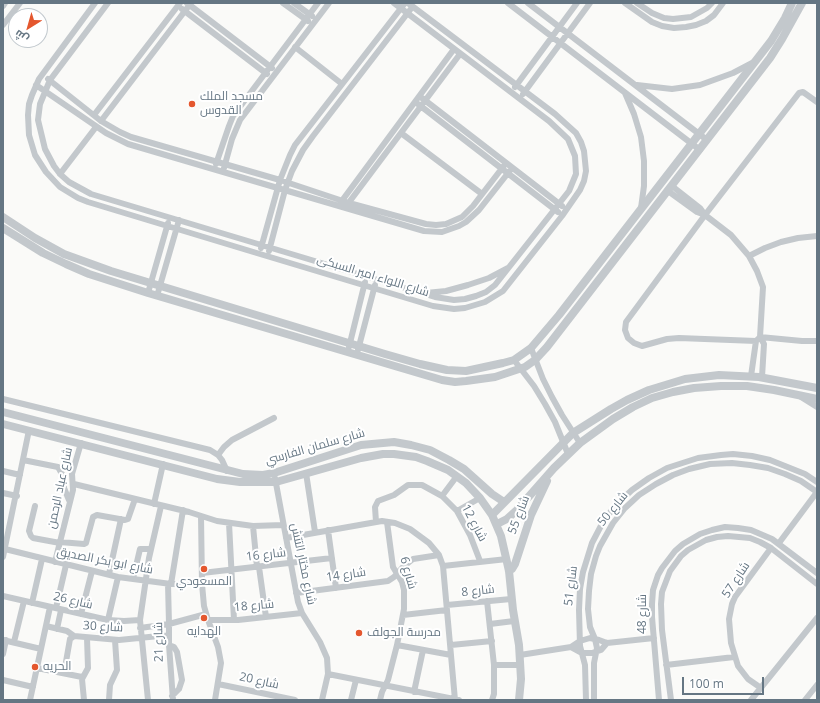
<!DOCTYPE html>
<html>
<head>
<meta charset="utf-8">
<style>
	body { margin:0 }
	#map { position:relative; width:820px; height:703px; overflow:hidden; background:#fafaf8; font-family:"Open Sans",Cairo,sans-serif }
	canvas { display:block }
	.frame { position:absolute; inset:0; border:4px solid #657683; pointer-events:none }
	.north { position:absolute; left:8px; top:8px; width:40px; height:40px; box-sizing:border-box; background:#fff; border:1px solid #c1c8cd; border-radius:50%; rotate:217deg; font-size:11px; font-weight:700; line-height:16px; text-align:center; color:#657683 }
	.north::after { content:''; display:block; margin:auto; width:14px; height:18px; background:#e4572e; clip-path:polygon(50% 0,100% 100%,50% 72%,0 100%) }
	.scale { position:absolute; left:682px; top:677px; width:82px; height:18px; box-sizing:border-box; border:2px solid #657683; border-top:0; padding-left:5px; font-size:12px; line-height:14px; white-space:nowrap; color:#657683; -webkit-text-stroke:3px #fff; paint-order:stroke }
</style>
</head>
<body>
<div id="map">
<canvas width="820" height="703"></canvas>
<div class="frame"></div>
<div class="north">ش</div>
<div class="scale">100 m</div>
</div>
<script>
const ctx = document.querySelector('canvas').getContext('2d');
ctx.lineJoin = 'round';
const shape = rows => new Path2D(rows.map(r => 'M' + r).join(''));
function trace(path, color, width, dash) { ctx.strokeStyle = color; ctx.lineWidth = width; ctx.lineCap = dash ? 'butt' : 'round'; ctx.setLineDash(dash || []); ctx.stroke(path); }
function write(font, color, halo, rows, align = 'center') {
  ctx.font = font + ' "Open Sans",Cairo,sans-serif'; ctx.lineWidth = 4; ctx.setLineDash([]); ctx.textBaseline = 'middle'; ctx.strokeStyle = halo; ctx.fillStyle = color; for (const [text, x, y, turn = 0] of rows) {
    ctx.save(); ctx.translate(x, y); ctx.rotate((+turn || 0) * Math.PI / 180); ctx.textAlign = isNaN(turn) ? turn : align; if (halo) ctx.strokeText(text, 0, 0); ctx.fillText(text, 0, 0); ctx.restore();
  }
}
const minor = shape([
	[95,3,39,79,32,95,29,104,28,115,29,135,35,155,46,172,60,187,78,198,88,202,260,254,433,306,454,309,465,308,485,302,503,291,562,216,580,190,584,181,586,171,584,151,581,142,576,133,555,114,408,3],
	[108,3,50,80,40,104,38,120,45,149,54,166,60,174,69,182,91,194,435,297,454,300,465,299,476,296,486,292,495,285,569,191,576,174,575,156,568,139,549,121,394,3],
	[187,3,272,68],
	[283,3,308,21],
	[294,3,312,16],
	[508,3,700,150],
	[528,3,707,140],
	[625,3,652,22,662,26,674,28,686,27,696,25,706,21,714,15,723,3],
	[637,3,652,13,664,18,673,19,691,17,707,8,712,3],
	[3,6,5,3],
	[182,9,267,74],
	[3,25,20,3],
	[295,47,342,84],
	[48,79,101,121,120,132,131,137,280,180,349,203,426,224,436,225,446,224,462,217,473,206,506,163],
	[36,85,106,133,128,144,424,231,442,232,459,226,466,222,479,210,512,168],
	[637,85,672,89,700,85,733,73,754,62],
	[515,87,577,3],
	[625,93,634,114,641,137,644,161,644,186,641,208],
	[523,94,590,3],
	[422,98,562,206],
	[418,104,558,212],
	[94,115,180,3],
	[101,121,191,3],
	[401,133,482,194],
	[216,164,229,126,233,116,318,3],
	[224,168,232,139,240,120,329,3],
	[60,174,96,127],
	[672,186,700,208,705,215],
	[668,191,697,212,705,215,731,235,749,256,757,271,763,287,760,337,802,341,817,341],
	[341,202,454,49],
	[347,205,460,54],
	[261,248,280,180,290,155,295,145,405,3],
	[269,251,285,190,292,171,303,150,313,136,410,10],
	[749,256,765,248,781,242,798,238,817,236],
	[148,293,168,223],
	[426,293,446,291,468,285,489,278,508,268],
	[157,296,179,220],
	[349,347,365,282],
	[531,348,543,379,552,397,562,415,580,443],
	[358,350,375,285],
	[514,360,534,386,545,404,555,422,568,454],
	[751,376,756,341],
	[762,377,764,344,760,337,756,341,679,338,667,339,642,346,634,343,628,338,625,330,626,322,705,215,799,93,803,92,817,102],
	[801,397,817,407],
	[3,399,210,450,218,455,222,460,227,471],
	[218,455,224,447,232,440,274,418],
	[23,460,58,467,62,474,64,488,69,500],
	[3,471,20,475],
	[306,473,315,532],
	[275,478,298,602,302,613,320,642,327,658,328,674,322,700],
	[74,484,189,512,217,521,253,526,283,525],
	[3,493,17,496],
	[442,496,457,476],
	[154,504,163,464],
	[35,506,29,531,31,536,33,538,60,543],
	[457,511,480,498],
	[201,516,202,584,204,606,208,620,218,647,221,663,215,700],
	[376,522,375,507,378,501,394,495,408,485,422,485,442,496,457,511,470,535,480,561],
	[229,523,234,620],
	[253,526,257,567],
	[328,530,336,588],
	[286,538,382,521,395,523,410,529,429,543,439,555,443,566,455,700],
	[60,542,84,544,86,543,93,517,97,515,125,520,128,519,135,499],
	[5,549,118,577,171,584,202,584],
	[3,557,29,430],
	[55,562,73,490,72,474,81,443],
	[443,566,507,559],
	[259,567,266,617],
	[202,573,332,558],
	[109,574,121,519],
	[133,579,140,549,150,549],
	[168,584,169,624,169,645,173,700],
	[171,584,183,510],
	[296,593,388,581,394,577,403,567,413,559,439,555],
	[3,596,108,620,124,621,140,620],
	[487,601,494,665,494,694,492,700],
	[32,603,42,559],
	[447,605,511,599],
	[56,608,66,565],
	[81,614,92,571],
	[403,615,447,610],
	[108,620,118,577],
	[208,620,238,620,302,613],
	[490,624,514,621],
	[46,626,67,631,74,636],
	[140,628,169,624,206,614],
	[57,629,61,610],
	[3,640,41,649],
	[14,642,24,601],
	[169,645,174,647,177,652,182,680,179,689,172,696],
	[397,645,451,655],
	[451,645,492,641],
	[571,647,582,653,592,653,601,650,607,643],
	[3,654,6,640],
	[520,655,571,647,580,641,590,638,599,640,607,643,654,638],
	[494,665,521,665],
	[666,665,734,657],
	[37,668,82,677],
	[64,673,70,639,74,636,119,640,169,635],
	[328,674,459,700],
	[3,680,33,687],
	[218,684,295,700],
	[761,688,748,679,738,666,731,643,729,619,732,604,735,597,771,548],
	[414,692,423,650],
	[30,700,50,607],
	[84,700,82,679,88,668,87,638],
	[109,700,110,685,117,670,115,640],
	[148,700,140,620,149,558,161,506],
	[351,700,356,680],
	[380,700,382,692,388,680,397,645,404,609,404,590,402,582,393,567,387,522],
	[586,700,585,665,580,646,579,610,580,589,583,572,592,543,604,520,617,504,632,490,649,478,667,468,698,458,721,455,733,454,752,456,770,460,805,474,817,482],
	[594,700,594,663,597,648,595,639,590,627,588,609,589,591,591,574,596,556,600,546,613,523,625,508,639,495,656,484,673,475,689,469,710,464,732,463,750,465,768,468,785,474,801,481,817,492,779,543],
	[659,700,652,617,652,604,653,590,658,575,662,568,675,551,683,544,700,534,712,530,725,527,738,528,751,530,772,539,817,573],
	[671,700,662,630,661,604,662,592,670,571,681,556,688,550,706,540,717,537,728,536,750,538,760,542,771,548,817,584],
	[751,700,817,618],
	[805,700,817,685]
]);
const tertiary = shape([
	[3,217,35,238,64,254,111,271,385,354,420,364,447,370,466,371,503,363,514,360,531,348,559,315,771,41,785,18,792,3],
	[3,228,43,253,66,264,89,274,148,293,442,380,455,382,466,381,495,377,525,367,535,360,547,347,770,58,782,39,802,3],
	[3,412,243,474,263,475,274,473,361,445,394,442,411,445,430,450,449,460,464,469,492,494,504,502],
	[3,424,217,479,240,482,276,482,361,458,383,454,394,454,416,457,427,461,448,470,466,483,480,498,492,515,501,536,509,571,513,610,519,645,521,679,519,700],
	[492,515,573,433,611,409,627,400,649,390,685,379,719,375,759,377,817,388],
	[497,524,507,519,517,510,554,468,580,443,613,419,633,407,652,398,673,392,694,388,721,386,747,386,774,390,817,399],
	[509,571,512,569,515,564,531,515,547,481]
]);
const markers = [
	[192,104,4,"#e4572e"],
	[204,569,4,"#e4572e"],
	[204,618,4,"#e4572e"],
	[359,633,4,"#e4572e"],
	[35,667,4,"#e4572e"]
];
const poiNames = [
	["مسجد الملك",200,97],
	["القدوس",200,111],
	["المسعودي",204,582,"center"],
	["الهدايه",204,632,"center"],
	["مدرسة الجولف",367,633],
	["الحريه",43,667]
];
const streetNames = [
	["شارع اللواء امير السبكى",373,276,17],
	["شارع سلمان الفارسي",315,447,-16],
	["شارع عباد الرحمن",60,488,-78],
	["شارع 50",613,509,-51],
	["شارع 55",519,515,-69],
	["شارع 12",474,523,62],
	["شارع 16",266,555,-7],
	["شارع ابو بكر الصديق",105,561,11],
	["شارع مختار التتش",303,564,78],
	["شارع 6",408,573,74],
	["شارع 14",346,575,-8],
	["شارع 57",736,580,-57],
	["شارع 51",571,586,-83],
	["شارع 8",478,591,-6],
	["شارع 26",73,601,13],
	["شارع 18",254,606,-5],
	["شارع 48",643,614,-90],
	["شارع 30",103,627,3],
	["شارع 21",159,642,-91],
	["شارع 20",259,681,12]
];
trace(minor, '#c3c8cc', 6);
trace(tertiary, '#c3c8cc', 8);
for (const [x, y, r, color] of markers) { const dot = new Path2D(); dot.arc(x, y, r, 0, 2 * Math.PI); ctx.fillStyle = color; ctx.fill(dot); trace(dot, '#fff', 1.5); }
write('12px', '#657683', '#fff', poiNames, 'left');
write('12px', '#657683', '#fff', streetNames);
</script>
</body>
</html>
